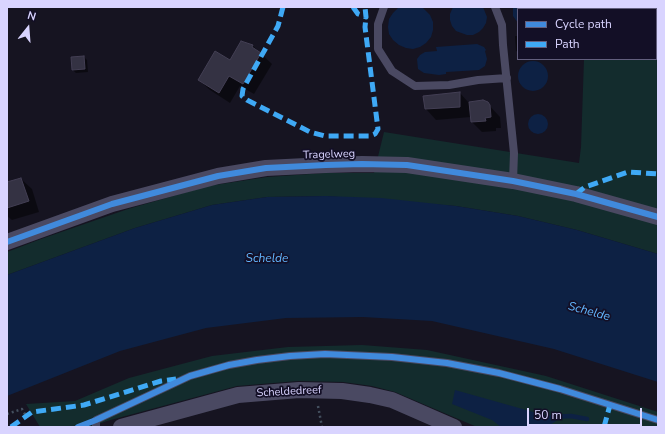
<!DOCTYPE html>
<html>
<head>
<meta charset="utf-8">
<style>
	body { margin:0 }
	#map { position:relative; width:665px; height:434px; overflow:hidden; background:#161421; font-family:"Nunito Sans",sans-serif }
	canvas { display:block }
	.frame { position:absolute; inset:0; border:8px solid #d9d4ff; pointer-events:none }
	.legend { position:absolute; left:517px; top:8px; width:140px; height:52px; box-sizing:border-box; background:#130f26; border:1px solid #625e7d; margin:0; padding:5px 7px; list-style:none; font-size:12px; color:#d9d4ff }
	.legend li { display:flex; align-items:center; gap:8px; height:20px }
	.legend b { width:20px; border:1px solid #625e7d }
	.north { position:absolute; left:8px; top:8px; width:40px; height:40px; -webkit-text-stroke:3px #130f26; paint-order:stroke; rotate:17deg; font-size:11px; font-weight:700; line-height:16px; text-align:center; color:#d9d4ff }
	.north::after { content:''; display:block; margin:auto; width:14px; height:18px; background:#d9d4ff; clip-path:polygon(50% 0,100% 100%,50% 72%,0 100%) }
	.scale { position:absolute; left:527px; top:408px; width:115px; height:18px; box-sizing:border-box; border:2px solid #d9d4ff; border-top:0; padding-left:5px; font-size:12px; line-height:14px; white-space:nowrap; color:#d9d4ff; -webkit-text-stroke:3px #130f26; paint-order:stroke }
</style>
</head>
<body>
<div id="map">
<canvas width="665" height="434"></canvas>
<div class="frame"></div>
<ul class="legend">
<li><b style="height:5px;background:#408adc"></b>Cycle path</li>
<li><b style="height:5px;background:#3fa9f5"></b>Path</li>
</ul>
<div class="north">N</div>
<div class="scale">50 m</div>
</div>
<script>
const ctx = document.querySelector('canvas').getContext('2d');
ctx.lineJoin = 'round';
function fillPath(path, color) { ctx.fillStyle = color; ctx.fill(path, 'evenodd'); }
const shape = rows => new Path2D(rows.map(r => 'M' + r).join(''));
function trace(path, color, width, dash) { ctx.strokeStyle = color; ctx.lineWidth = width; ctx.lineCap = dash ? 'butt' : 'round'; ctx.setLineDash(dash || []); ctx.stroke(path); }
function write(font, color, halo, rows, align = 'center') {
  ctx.font = font + ' "Nunito Sans",sans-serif'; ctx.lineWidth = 3.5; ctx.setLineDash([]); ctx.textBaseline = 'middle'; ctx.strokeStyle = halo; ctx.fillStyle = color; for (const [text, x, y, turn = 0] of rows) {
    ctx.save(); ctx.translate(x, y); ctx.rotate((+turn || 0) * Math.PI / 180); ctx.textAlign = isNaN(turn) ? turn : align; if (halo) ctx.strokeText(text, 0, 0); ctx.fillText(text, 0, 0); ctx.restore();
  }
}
const green = shape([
	[582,7,658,7,658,254,577,230,518,216,456,206,326,196,267,197,212,205,135,228,7,275,7,252,41,239,128,209,208,186,267,177,325,173,374,173,384,132,579,163,581,147,584,59,656,59,656,9,582,9],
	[362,345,427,350,546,376,658,412,658,427,477,427,395,392,372,386,343,382,298,381,237,386,107,421,90,427,40,427,26,404,75,401,129,378,212,356,288,347]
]);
const water = shape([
	[399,7,422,7,430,15,433,22,433,30,431,37,426,43,420,47,413,49,406,48,399,45,393,40,389,34,388,27,389,19,393,13],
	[453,7,483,7,487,17,486,23,483,28,479,32,473,35,467,35,456,31,452,26,450,20,450,14],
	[513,7,541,7,541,9,518,9,518,23,513,16],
	[477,44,484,47,486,50,485,51,487,59,485,66,479,70,446,72,446,74,439,75,424,73,418,69,417,59,420,55,425,52,437,51,436,47],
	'518 76a15 15 0 1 1 30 0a15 15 0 1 1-30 0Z',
	'528 124a10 10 0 1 1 20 0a10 10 0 1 1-20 0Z',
	[326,196,381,198,456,206,518,216,577,230,658,254,658,382,554,349,432,321,363,317,286,318,206,328,120,351,7,396,7,275,135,228,212,205,267,197],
	[455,390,551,417,559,419,547,427,501,427,492,420,452,404]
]);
const shadow = shape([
	[515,36,518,36,518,52,516,51],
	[253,46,272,64,254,94,240,86,230,103,210,90,199,80,230,61],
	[84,57,87,60,88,72,76,73,73,70],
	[460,93,469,103,483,101,487,103,500,117,501,128,496,128,496,131,482,132,472,122,471,117,436,120,426,109,424,97],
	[21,179,32,189,39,212,12,220,7,216,7,183]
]);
const stream = shape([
	[551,417,571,416,587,419]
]);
const building = shape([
	[241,41,253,45,252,47,261,53,243,84,229,76,219,93,198,80,215,51,230,60,241,41],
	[84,56,85,69,72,70,71,57,84,56],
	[460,92,460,107,425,109,423,96,460,92],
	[483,100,488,102,490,105,491,117,485,118,486,121,471,122,469,102,483,100],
	[21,178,29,201,7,208,7,182,21,178]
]);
const path = shape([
	[318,406,322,427],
	[7,414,22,409,26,416]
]);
const service = shape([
	[384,7,378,24,378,49,392,71,415,86,449,85,478,80,507,78],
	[495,7,502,25,503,45,514,153,513,181],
	[96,427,96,420,190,376,229,365,257,360,290,356,325,354,392,357,447,363,499,373,560,389,658,420]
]);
const minor = shape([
	[7,242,112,204,218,176,266,168,326,165,362,164,407,165,513,181,576,194,658,217],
	[121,427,238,395,299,390,342,391,370,395,392,400,454,427]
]);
const quiet = shape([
	[283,7,278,26,243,89,242,96,247,100,310,132,325,136,370,136,375,134,378,129,365,27,366,17],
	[353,7,358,14,366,17,365,7],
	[576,194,585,187,628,172,658,174],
	[11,427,32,412,84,405,161,381,176,379],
	[604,427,610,405]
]);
const cycleway = shape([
	[7,242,112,204,218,176,266,168,326,165,362,164,407,165,513,181,576,194,658,217],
	[78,427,96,420,190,376,229,365,257,360,290,356,325,354,392,357,447,363,499,373,560,389,658,420]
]);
const streetNames = [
	["Tragelweg",329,155,-2],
	["Scheldedreef",289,392,-3]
];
const waterNames = [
	["Schelde",267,259],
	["Schelde",589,312,15]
];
fillPath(green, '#132c2d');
fillPath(water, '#0d2144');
fillPath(shadow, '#0007');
trace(stream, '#0d2144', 4.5);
fillPath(building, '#343243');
trace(building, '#433f54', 1);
trace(path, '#44505f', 2.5, [2, 3]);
trace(service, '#4a4962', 8);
trace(minor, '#4a4962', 16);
trace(quiet, '#3fa9f5', 5, [10, 5]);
trace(cycleway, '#408adc', 6);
write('11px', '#d9d4ff', '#130f26', streetNames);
write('italic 12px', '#62b6ff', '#130f26', waterNames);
</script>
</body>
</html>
